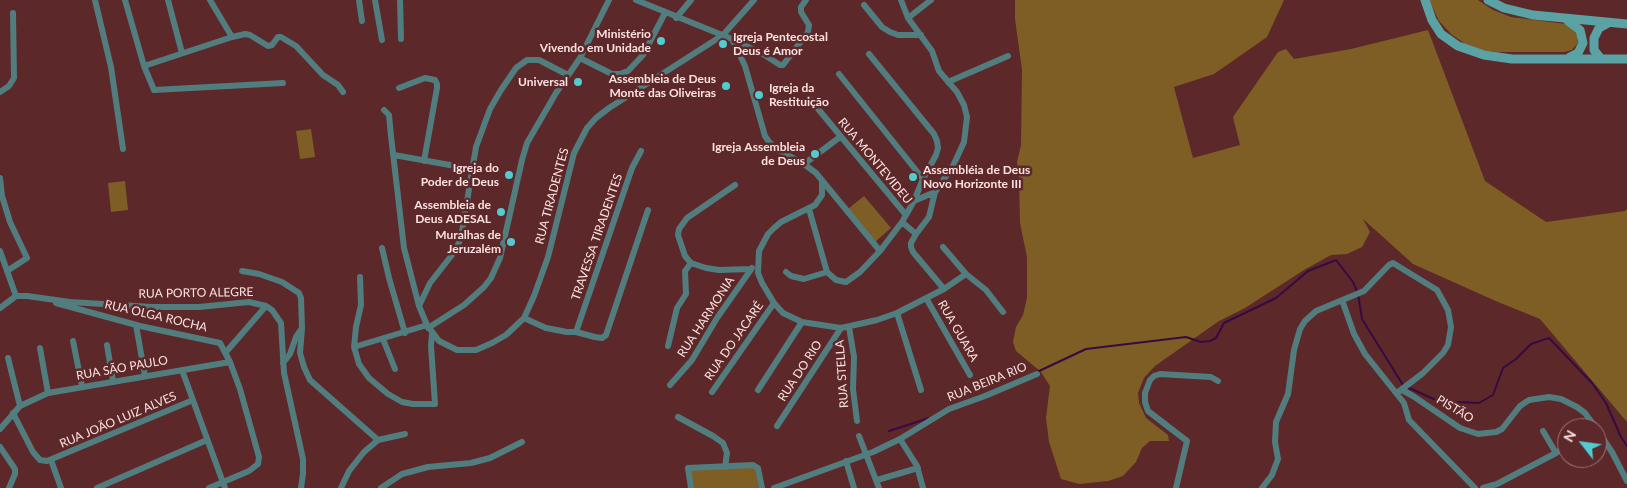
<!DOCTYPE html>
<html>
<head>
<meta charset="utf-8">
<style>
	body { margin:0 }
	#map { position:relative; width:1627px; height:488px; overflow:hidden; background:#5c282a; font-family:Lato,sans-serif }
	canvas { display:block }
	.north { position:absolute; left:1557px; top:418px; width:50px; height:50px; box-sizing:border-box; background:#5c282a; border:1px solid #9c7273; border-radius:50%; rotate:300deg; font-size:14px; font-weight:700; line-height:20px; text-align:center; color:#fde1e0 }
	.north::after { content:''; display:block; margin:auto; width:18px; height:22px; background:#51ccd1; clip-path:polygon(50% 0,100% 100%,50% 72%,0 100%) }
</style>
</head>
<body>
<div id="map">
<canvas width="1627" height="488"></canvas>
<div class="north">N</div>
</div>
<script>
const ctx = document.querySelector('canvas').getContext('2d');
ctx.lineJoin = 'round';
function fillPath(path, color) { ctx.fillStyle = color; ctx.fill(path, 'evenodd'); }
const shape = rows => new Path2D(rows.map(r => 'M' + r).join(''));
function trace(path, color, width, dash) { ctx.strokeStyle = color; ctx.lineWidth = width; ctx.lineCap = dash ? 'butt' : 'round'; ctx.setLineDash(dash || []); ctx.stroke(path); }
function write(font, color, halo, rows, align = 'center') {
  ctx.font = font + ' Lato,sans-serif'; ctx.lineWidth = 5; ctx.setLineDash([]); ctx.textBaseline = 'middle'; ctx.strokeStyle = halo; ctx.fillStyle = color; for (const [text, x, y, turn = 0] of rows) {
    ctx.save(); ctx.translate(x, y); ctx.rotate((+turn || 0) * Math.PI / 180); ctx.textAlign = isNaN(turn) ? turn : align; if (halo) ctx.strokeText(text, 0, 0); ctx.fillText(text, 0, 0); ctx.restore();
  }
}
const green = shape([
	[1015,0,1284,0,1267,37,1214,74,1174,87,1193,158,1240,145,1233,117,1278,52,1286,49,1294,59,1351,49,1428,30,1485,181,1546,222,1625,211,1627,209,1627,422,1540,319,1498,302,1413,264,1363,219,1370,232,1362,247,1347,254,1331,255,1304,270,1245,308,1219,321,1155,366,1144,378,1138,393,1139,403,1146,418,1168,435,1169,441,1150,441,1142,448,1136,462,1123,476,1108,481,1079,484,1061,479,1049,442,1046,418,1050,386,1041,372,1016,351,1013,342,1016,327,1023,315,1027,298,1027,257,1020,223,1019,178,1017,162,1021,145,1022,70,1015,19],
	[1429,0,1478,0,1493,10,1511,17,1566,24,1576,29,1578,43,1572,50,1564,52,1497,52,1480,50,1465,44,1451,34,1439,21],
	[311,129,315,157,300,159,296,131],
	[125,181,128,210,111,212,108,183],
	[864,196,891,228,875,242,848,209],
	[757,466,759,488,693,488,690,470]
]);
const stream = shape([
	[1037,372,1086,349,1186,337,1201,342,1210,341,1216,338,1224,323,1276,298,1308,271,1336,260,1353,282,1358,294,1362,319,1403,385],
	[1407,387,1438,401,1479,403,1493,395,1503,368,1516,359,1531,344,1549,338,1592,383,1606,403,1621,437,1627,446],
	[889,431,929,418]
]);
const street = shape([
	[95,0,111,67,123,149],
	[125,0,144,66,154,90,283,83],
	[168,0,182,53],
	[210,0,232,37],
	[359,0,362,21],
	[375,0,382,40],
	[400,0,401,39],
	[636,0,732,39,745,66,765,136,769,142,780,151,804,164,816,173,880,251],
	[901,0,908,18,932,51,939,71,957,92,964,105,967,117,964,142,953,166,935,192,914,201,902,222],
	[864,5,882,27,890,32,898,35,921,35],
	[676,18,691,0],
	[908,18,931,0],
	[733,40,763,54,780,65,783,65,808,32,809,25,801,12,801,7,806,0],
	[869,54,934,134,937,141,938,148,936,155,923,179,914,201],
	[580,58,612,74,620,74,628,71,643,55,665,13],
	[144,66,232,37,245,34,250,35,268,46,272,45,278,37,281,37,296,46,323,75,338,85,343,92],
	[839,74,923,179],
	[948,82,1008,56],
	[399,88,425,78,435,80,437,84,437,88,424,161],
	[0,92,9,86,14,78,13,13],
	[809,98,906,215],
	[384,110,389,115,391,136,404,248,419,306,427,325,439,341,457,350,476,350,492,343,506,335,524,318,534,296,548,257,574,153,587,128,596,118,609,108,723,35,754,0],
	[394,155,472,169],
	[804,164,840,137],
	[0,178,2,196,10,222,27,258,7,271],
	[735,185,687,218,679,229,678,235,685,256,691,263,706,268,719,270,751,269],
	[809,209,827,272,836,280,846,282,860,272,880,251,902,222,916,234,911,243,911,247,913,252,944,289,897,313,877,320,841,328,802,322,783,313,774,303,762,283,758,273,759,251,768,234,774,228,781,222,815,205,822,195,822,180],
	[916,234,929,217,935,192],
	[943,247,966,274,986,290,1003,312],
	[382,248,389,278,405,333],
	[0,251,16,296],
	[242,271,259,274,282,282,299,293,301,298,302,328,296,337,290,354,283,363],
	[786,272,791,276,804,279,827,272],
	[360,277,361,305,356,327,354,347,357,357,359,364,369,378,388,394,402,402,413,404,435,404,431,346,432,334],
	[944,289,966,274],
	[926,298,970,375],
	[1342,300,1354,334,1365,354,1404,403,1409,420,1475,488],
	[56,303,140,326,220,343,230,362,240,389,259,457,258,464,249,471,209,488],
	[419,306,430,283,455,251,461,238,476,147,490,109,501,90,516,68,527,60,539,60,568,75],
	[0,308,16,296,27,296,70,302,152,307,199,307,249,302,266,306,272,310,281,323,284,373,303,459,303,474,301,488],
	[897,313,921,390],
	[524,318,546,328,567,332,576,332,595,337,602,338,606,335,648,210],
	[136,325,145,376],
	[849,327,854,357,853,389,857,421],
	[302,328,300,353,304,367,310,380,378,440],
	[428,328,464,305,484,287,491,278,500,258,522,160,527,143,556,93,580,58,609,0],
	[576,332,632,168,641,151],
	[383,339,395,369],
	[73,341,82,386],
	[107,345,113,381],
	[668,346,677,308,686,294,685,271,691,263],
	[354,347,427,325],
	[40,348,48,393],
	[226,352,266,306],
	[8,358,20,406],
	[182,370,225,488],
	[670,385,692,360,717,318,752,268],
	[758,390,802,322],
	[1402,390,1413,396,1460,428,1478,434,1496,432,1502,429,1520,406,1529,400,1549,397,1561,399,1577,407,1585,413,1596,428],
	[712,392,774,303],
	[13,413,33,452,40,460,47,461,193,400],
	[678,417,713,436,723,443,727,453,725,467],
	[777,426,841,328],
	[0,429,20,406,48,393,230,362],
	[1597,430,1612,452,1627,481],
	[1543,431,1556,453],
	[859,436,879,488],
	[900,439,917,466,923,488],
	[0,447,15,469,15,474,9,488],
	[51,460,61,488],
	[846,461,854,488],
	[877,480,918,468],
	[97,488,207,440],
	[341,488,349,471,364,452,378,440,405,434],
	[381,488,402,474,428,467,471,463,490,458,522,442],
	[691,488,688,468,753,465,758,468,762,488],
	[774,488,873,452,900,439,949,409,985,396,1037,374],
	[1176,488,1187,441,1148,411,1145,402,1145,393,1150,380,1154,376,1160,374,1211,377,1218,381],
	[1262,488,1272,475,1278,459,1275,442,1276,422,1288,394,1294,350,1300,329,1305,321,1316,311,1364,291,1389,265,1393,263,1437,290,1448,310,1451,327,1448,345,1443,353,1423,373,1397,393],
	[1483,488,1497,484,1556,453,1567,446]
]);
const secondary = shape([
	[1425,0,1432,20,1441,34,1458,46,1484,55,1512,59,1627,59],
	[1488,0,1504,8,1533,15,1627,24],
	[1568,21,1580,30,1583,43,1578,53,1570,57],
	[1601,59,1594,50,1594,38,1599,28,1608,23]
]);
const markers = [
	[661,41,5,"#51ccd1"],
	[723,44,5,"#51ccd1"],
	[578,82,5,"#51ccd1"],
	[726,86,5,"#51ccd1"],
	[759,95,5,"#51ccd1"],
	[815,154,5,"#51ccd1"],
	[509,175,5,"#51ccd1"],
	[913,177,5,"#51ccd1"],
	[501,212,5,"#51ccd1"],
	[511,242,5,"#51ccd1"]
];
const poiNames = [
	["Ministério",651,34],
	["Vivendo em Unidade",651,48],
	["Igreja Pentecostal",733,37,"left"],
	["Deus é Amor",733,51,"left"],
	["Assembleia de Deus",716,79],
	["Monte das Oliveiras",716,93],
	["Universal",568,82],
	["Igreja da",769,88,"left"],
	["Restituição",769,102,"left"],
	["Igreja Assembleia",805,147],
	["de Deus",805,161],
	["Igreja do",499,168],
	["Poder de Deus",499,182],
	["Assembléia de Deus",923,170,"left"],
	["Novo Horizonte III",923,184,"left"],
	["Assembleia de",491,205],
	["Deus ADESAL",491,219],
	["Muralhas de",501,235],
	["Jeruzalém",501,249]
];
const streetNames = [
	["RUA MONTEVIDEU",875,161,50],
	["RUA TIRADENTES",552,196,-75],
	["TRAVESSA TIRADENTES",597,237,-71],
	["RUA PORTO ALEGRE",196,293,-1],
	["RUA OLGA ROCHA",156,316,13],
	["RUA HARMONIA",706,317,-57],
	["RUA GUARA",958,331,60],
	["RUA DO JACARÉ",734,341,-55],
	["RUA SÃO PAULO",122,368,-10],
	["RUA DO RIO",800,371,-57],
	["RUA STELLA",842,374,-94],
	["RUA BEIRA RIO",987,382,-22],
	["PISTÃO",1455,409,31],
	["RUA JOÃO LUIZ ALVES",118,420,-23]
];
fillPath(green, '#7e5e25');
trace(stream, '#370a42', 2);
trace(street, '#527d7f', 6);
trace(secondary, '#5ba2a5', 9);
for (const [x, y, r, color] of markers) { const dot = new Path2D(); dot.arc(x, y, r, 0, 2 * Math.PI); ctx.fillStyle = color; ctx.fill(dot); trace(dot, '#5c282a', 2); }
write('bold 12px', '#fde1e0', '#5c282a', poiNames, 'right');
write('12px', '#fde1e0', '#5c282a', streetNames);
</script>
</body>
</html>
